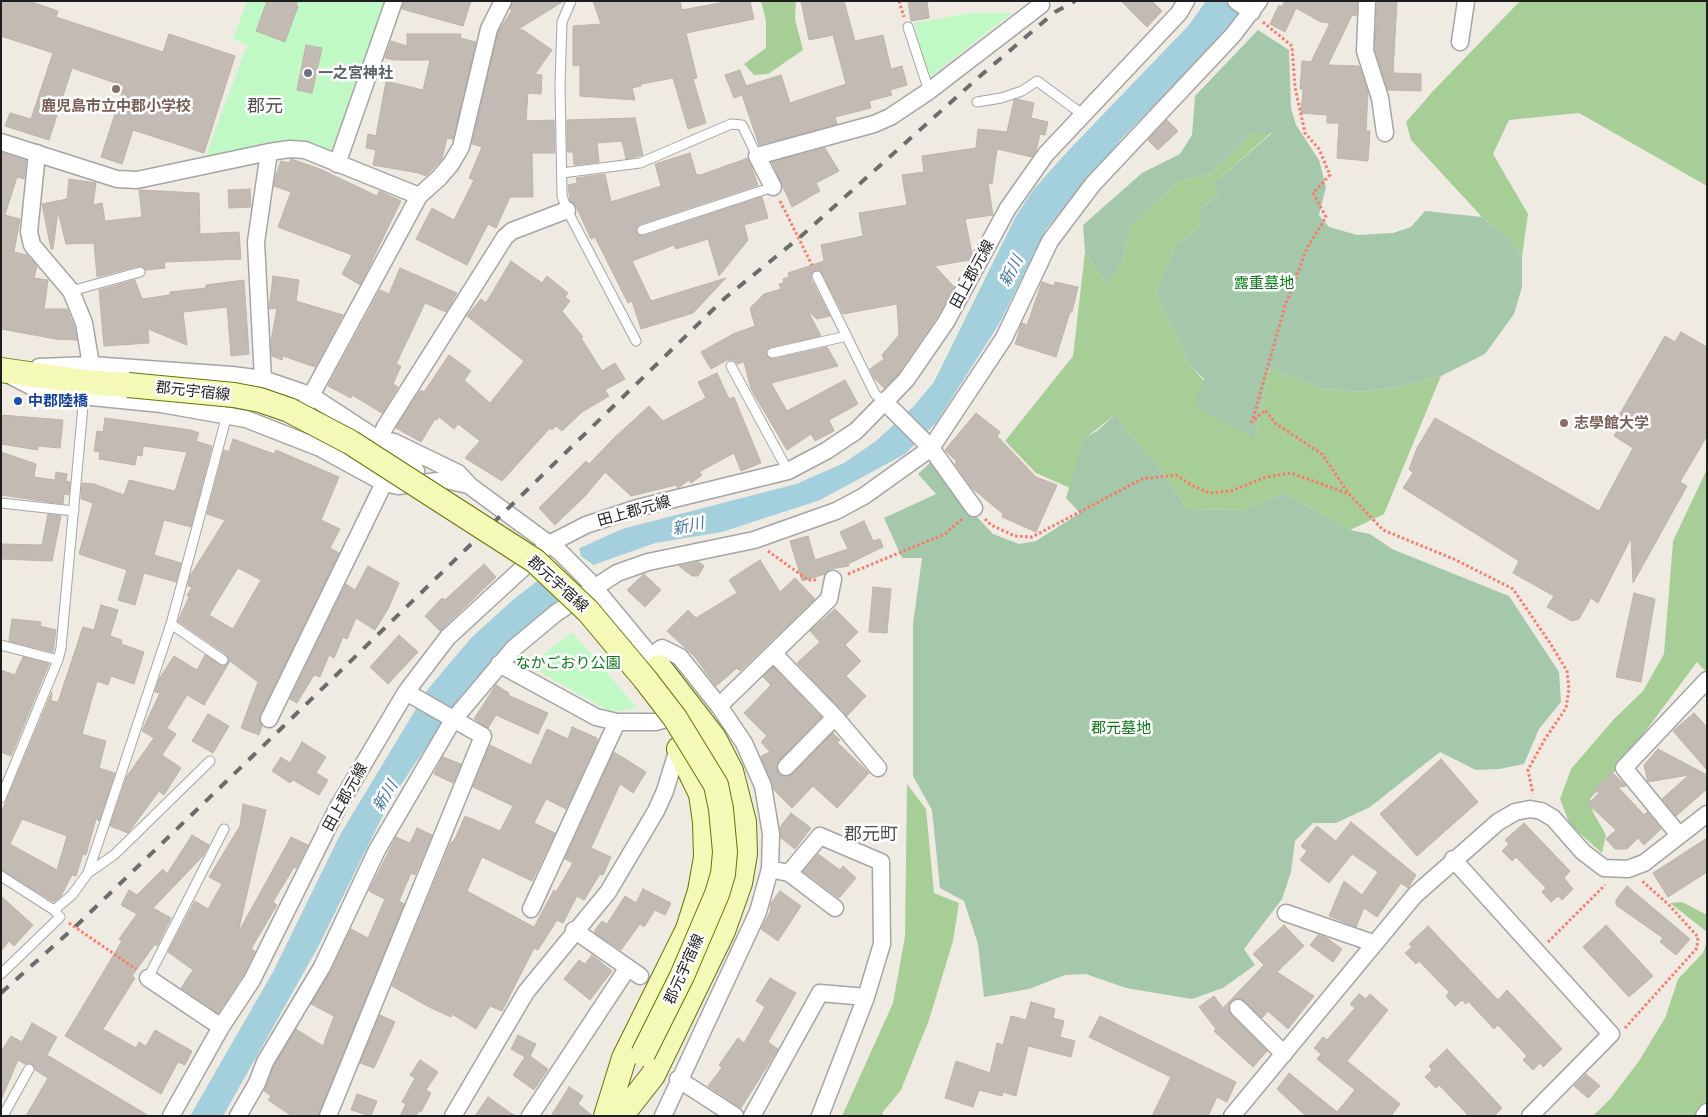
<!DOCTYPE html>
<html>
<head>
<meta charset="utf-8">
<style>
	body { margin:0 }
	#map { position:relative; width:1708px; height:1117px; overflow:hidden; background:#efebe3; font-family:Ubuntu,sans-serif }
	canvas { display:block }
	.frame { position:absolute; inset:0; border:2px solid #1e1e1e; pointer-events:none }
</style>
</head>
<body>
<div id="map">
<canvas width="1708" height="1117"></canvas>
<div class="frame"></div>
</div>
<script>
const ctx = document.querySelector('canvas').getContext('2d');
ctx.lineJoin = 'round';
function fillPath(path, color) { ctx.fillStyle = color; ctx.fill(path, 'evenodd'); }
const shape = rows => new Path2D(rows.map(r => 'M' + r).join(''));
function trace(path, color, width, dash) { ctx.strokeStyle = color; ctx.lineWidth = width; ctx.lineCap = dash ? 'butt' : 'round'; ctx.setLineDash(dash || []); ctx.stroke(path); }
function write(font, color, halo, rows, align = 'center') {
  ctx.font = font + ' Ubuntu,"Noto Sans JP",sans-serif'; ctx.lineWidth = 5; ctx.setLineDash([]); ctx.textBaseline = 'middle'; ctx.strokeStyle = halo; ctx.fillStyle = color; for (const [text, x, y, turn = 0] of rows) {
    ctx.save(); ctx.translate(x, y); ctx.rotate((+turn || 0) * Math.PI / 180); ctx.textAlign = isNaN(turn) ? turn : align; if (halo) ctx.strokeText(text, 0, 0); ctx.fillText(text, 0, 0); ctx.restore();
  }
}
const forest = shape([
	[761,1,796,1,795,19,803,50,768,74,754,75,744,64,766,48,766,21],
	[1520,1,1707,1,1707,186,1579,113,1509,120,1493,154,1528,214,1522,256,1510,240,1482,217,1411,140,1406,122,1434,90],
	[1272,132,1214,183,1218,195,1200,209,1202,224,1176,246,1156,293,1189,364,1255,438,1269,368,1323,389,1361,392,1398,387,1441,376,1384,514,1350,530,1284,493,1244,510,1187,509,1157,464,1125,430,1116,414,1083,440,1070,488,1036,473,1005,441,1073,356,1085,252,1107,285,1122,262,1131,225,1179,181,1211,174,1252,133],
	[1707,469,1707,673,1697,662,1621,764,1590,799,1593,812,1606,835,1602,853,1570,825,1560,799,1571,769,1614,719,1643,691,1664,654,1673,541],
	[907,784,926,809,934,893,959,903,953,941,929,1020,901,1090,882,1113,884,1116,842,1116,893,1003,905,936],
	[1682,902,1707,915,1707,932,1670,903],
	[1707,941,1707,1102,1697,1116,1593,1116,1611,1098,1639,1061,1665,1018,1678,979,1703,953]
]);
const cemetery = shape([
	[1258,30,1289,50,1291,108,1296,125,1319,160,1326,187,1319,215,1329,227,1357,235,1393,233,1411,227,1425,211,1482,217,1510,240,1522,256,1522,287,1514,314,1485,354,1441,376,1398,387,1361,392,1323,389,1269,368,1255,438,1195,407,1204,379,1189,364,1156,293,1176,246,1202,224,1199,210,1218,195,1214,183,1272,133,1252,133,1211,174,1179,181,1131,225,1122,262,1107,285,1085,252,1083,225,1142,173,1180,154,1192,135,1195,96],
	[1116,414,1125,430,1157,464,1187,509,1244,510,1284,493,1350,530,1370,534,1392,549,1509,596,1559,672,1561,702,1539,729,1524,764,1499,769,1476,770,1440,752,1370,807,1336,823,1313,823,1295,841,1291,872,1282,899,1244,949,1255,965,1223,988,1192,999,1126,988,1086,974,1065,975,1029,989,984,997,978,944,964,901,940,888,932,810,913,776,913,624,922,558,902,558,884,518,936,494,918,474,932,461,960,499,993,534,1019,544,1036,541,1080,513,1066,498,1083,439,1097,431]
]);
const park = shape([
	[247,1,388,1,340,152,330,154,205,158,247,45,233,39],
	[970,13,1012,13,930,77,926,73,914,23],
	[572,632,637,708,611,712,529,666]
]);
const water = shape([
	[1206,1,1248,1,1229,30,1123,137,1046,229,999,324,936,423,905,454,820,500,722,532,655,543,596,564,545,612,507,642,457,701,390,801,317,949,223,1116,190,1116,273,972,341,833,428,689,472,637,514,599,580,548,622,529,796,484,844,463,876,441,912,408,934,382,1016,216,1034,189,1066,153,1189,25]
]);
const pier = shape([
	[579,547,581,556,596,567,580,583,576,585,538,577]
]);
const building = shape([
	[1,1,29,1,58,11,56,17,163,52,169,34,235,56,204,153,133,130,122,164,101,157,124,86,72,68,49,140,5,126,10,113,31,119,53,53,1,36,1,1],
	[267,1,298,1,296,5,298,6,285,42,256,31,267,1],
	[404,1,471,1,463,26,402,9,404,1],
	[513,1,564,1,517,30,523,30,552,50,535,74,542,75,541,94,528,93,526,121,554,120,555,153,532,153,533,197,510,197,496,228,488,224,467,265,416,239,432,208,454,220,474,180,469,178,482,147,472,144,498,32,512,10,510,9,513,1],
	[593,1,680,1,682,10,730,1,750,1,754,19,686,33,697,78,693,79,706,123,688,129,673,78,641,84,641,86,632,88,635,100,580,96,580,65,573,66,573,26,601,24,593,1],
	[801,1,844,1,855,41,883,35,891,69,902,66,907,85,890,90,892,95,869,101,871,108,835,117,837,124,759,145,742,95,734,98,725,75,740,70,746,86,781,75,790,103,846,84,833,35,809,40,801,1],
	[908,1,927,1,929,18,911,21,908,1],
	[1121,1,1152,1,1162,11,1147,27,1121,1],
	[1285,1,1357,1,1356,16,1352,15,1328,65,1359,66,1368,92,1366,131,1370,131,1368,161,1337,158,1339,123,1327,123,1327,115,1301,113,1303,89,1300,89,1302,61,1311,62,1330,23,1321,22,1296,8,1285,32,1270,24,1279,5,1282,7,1285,1],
	[1377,1,1397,1,1393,73,1421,74,1421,91,1388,90,1375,50,1377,1],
	[407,34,461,34,460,38,476,42,453,139,447,138,442,159,426,176,418,173,373,165,376,150,366,148,368,134,376,136,386,81,423,90,430,60,394,60,385,58,391,41,407,46,407,34],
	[306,45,322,48,312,93,297,90,306,45],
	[1017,99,1034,103,1031,118,1048,122,1045,135,1040,134,1036,151,1032,157,997,149,992,184,988,183,993,215,965,219,972,253,969,260,935,266,954,287,937,317,897,375,884,388,874,378,870,369,884,359,882,355,899,335,897,304,843,314,822,273,817,270,812,273,811,279,830,316,817,319,808,311,821,336,771,347,766,351,766,355,773,359,827,347,838,366,771,383,787,411,845,380,858,404,829,420,834,431,815,441,811,434,787,450,751,389,744,362,737,364,734,360,727,360,711,369,701,352,733,334,755,326,750,308,764,294,781,289,779,284,784,283,783,279,789,277,788,273,824,261,821,245,863,236,859,213,907,205,902,175,924,172,922,156,976,148,978,129,1007,132,1014,100,1017,99],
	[635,118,643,155,626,159,622,141,597,143,599,162,574,165,573,152,567,152,567,120,635,118],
	[1167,120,1178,131,1158,150,1148,140,1167,120],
	[825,148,839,171,816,183,820,191,792,207,772,162,825,148],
	[3,153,26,161,24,179,17,177,5,215,20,219,14,252,27,255,37,266,34,278,48,280,44,309,67,309,74,326,77,340,56,339,1,329,1,161,3,153],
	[690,153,696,174,700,175,748,158,758,185,640,224,636,229,638,235,644,236,762,197,768,218,744,225,748,240,719,276,708,239,676,249,674,245,632,261,651,301,726,278,693,313,641,329,632,301,628,303,595,237,591,239,576,206,570,201,568,185,577,183,576,178,605,174,611,202,661,186,655,164,690,153],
	[291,159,320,169,377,196,379,191,401,201,360,285,342,274,352,255,278,227,291,192,274,186,276,175,281,161,289,163,291,159],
	[69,179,96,183,93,205,102,203,105,221,142,217,139,190,199,193,200,234,239,232,241,259,164,262,165,268,146,270,138,266,97,277,94,243,66,244,58,211,53,249,51,249,42,204,67,199,69,179],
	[250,189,251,207,229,208,228,190,250,189],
	[511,261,542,283,547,276,568,293,565,297,570,301,562,311,583,337,581,338,602,371,615,363,625,379,605,390,609,396,582,412,562,431,556,426,552,430,550,428,502,481,465,458,480,441,458,424,454,429,439,417,437,420,435,419,421,442,396,428,415,398,421,390,424,392,449,355,471,371,464,380,490,403,524,361,467,316,481,299,486,303,511,261],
	[400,268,457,293,446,312,425,303,396,364,401,366,393,384,398,387,382,413,352,395,351,398,328,386,380,290,389,294,400,268],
	[273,276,299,280,296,301,343,315,315,367,283,356,282,360,272,356,271,341,277,308,269,309,273,276],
	[135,280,142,299,170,295,170,292,206,288,206,285,244,280,249,354,231,356,227,307,183,312,187,345,148,329,149,343,104,346,99,290,135,280],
	[1042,282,1054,286,1055,282,1078,287,1072,312,1070,312,1056,357,1015,344,1022,323,1027,325,1042,282],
	[1681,332,1707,347,1707,436,1680,482,1687,486,1633,583,1631,538,1598,603,1591,598,1579,619,1572,621,1547,607,1554,596,1513,573,1519,561,1403,488,1413,473,1409,469,1417,448,1435,418,1599,511,1633,448,1614,436,1619,427,1614,424,1665,336,1675,342,1681,332],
	[717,373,729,399,734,397,761,463,741,471,734,453,699,472,702,475,691,483,689,480,678,488,676,485,631,496,605,472,586,495,555,525,539,508,586,461,589,464,614,438,649,406,663,421,706,398,698,382,717,373],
	[976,413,1000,432,997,436,1036,477,1057,485,1036,532,1002,517,1003,514,972,488,955,464,957,462,945,450,976,413],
	[1,415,63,420,60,448,38,446,38,450,1,444,1,415],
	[105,418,191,430,199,433,196,441,212,446,191,527,164,520,154,555,181,563,176,582,144,573,135,605,118,600,127,570,79,554,93,503,81,499,82,483,94,484,124,495,129,480,175,491,187,452,143,446,142,456,137,455,135,465,99,459,100,452,94,451,97,431,103,432,105,418],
	[233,439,274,454,276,450,339,477,321,520,340,529,330,548,339,553,260,715,259,720,262,726,259,735,241,728,258,682,230,661,204,705,187,695,167,728,176,734,162,755,181,768,164,795,159,791,128,833,110,826,127,776,154,738,142,731,160,693,155,692,159,679,174,656,197,670,205,655,222,666,226,665,229,661,227,655,178,621,189,597,187,595,192,587,188,586,190,576,225,520,207,514,224,450,229,452,233,439],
	[238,568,261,580,233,629,209,615,238,568],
	[1,452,36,464,34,477,55,480,56,472,67,474,66,481,70,482,69,495,64,494,63,504,1,495,1,452],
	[48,514,61,516,52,561,1,559,1,544,42,545,48,514],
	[864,521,873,541,880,539,883,547,848,564,849,566,830,569,825,574,802,581,790,541,808,536,815,560,848,549,840,532,864,521],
	[760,560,780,592,795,578,815,599,740,671,737,668,716,686,694,656,667,631,688,610,696,618,737,593,729,580,760,560],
	[699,562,704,566,698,576,692,576,679,566,699,562],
	[484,564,496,577,440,631,425,616,442,598,445,600,484,564],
	[368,566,399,583,388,609,375,630,356,618,347,639,343,637,334,658,329,655,320,677,314,675,297,703,290,699,346,584,355,590,368,566],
	[644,574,661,590,645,607,627,590,644,574],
	[873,587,891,589,887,633,869,632,873,587],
	[1634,593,1655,599,1641,682,1616,677,1634,593],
	[101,605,118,610,110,636,122,640,121,644,144,652,134,684,111,676,108,685,97,681,82,734,106,741,99,768,115,773,99,821,96,819,86,855,83,854,76,876,72,875,61,896,54,902,1,870,1,813,52,692,51,701,58,702,83,627,94,630,101,605],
	[22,819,67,836,57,870,10,844,22,819],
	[835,609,858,632,845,645,861,661,846,676,866,696,847,716,797,663,820,642,810,631,835,609],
	[12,619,41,622,40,626,56,630,53,652,9,641,12,619],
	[399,635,418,652,388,684,370,667,399,635],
	[23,657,49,664,11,756,1,752,1,670,15,675,23,657],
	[773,667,821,717,779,760,776,765,779,774,784,777,793,774,833,733,840,740,837,742,869,773,837,808,813,786,792,808,774,790,761,756,770,752,761,742,767,736,744,713,771,685,763,677,773,667],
	[496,685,509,693,508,695,548,713,538,734,496,715,488,728,474,719,496,685],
	[1694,713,1707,727,1707,770,1673,731,1694,713],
	[208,714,229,726,213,753,192,741,208,714],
	[572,727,597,738,597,741,566,809,546,799,534,823,555,833,532,881,482,857,467,891,534,927,554,890,556,892,573,863,565,859,614,752,646,772,633,793,620,784,591,848,611,857,603,875,600,874,584,900,577,896,563,923,557,920,538,950,534,948,502,1011,490,1006,476,1029,452,1014,451,1017,429,1007,392,986,450,844,455,839,465,816,500,831,513,806,473,787,490,745,531,765,547,729,568,739,572,727],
	[302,742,326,757,316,773,328,780,319,795,293,780,290,783,272,771,281,757,290,763,302,742],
	[1658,749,1707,775,1707,789,1676,816,1662,799,1689,775,1648,782,1644,765,1658,749],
	[443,757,461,764,453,783,434,774,443,757],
	[1441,759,1478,802,1417,856,1380,814,1441,759],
	[1612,772,1626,786,1618,787,1644,815,1647,812,1661,829,1644,845,1638,838,1627,849,1615,849,1606,839,1616,830,1588,804,1600,792,1592,792,1612,772],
	[243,804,266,810,238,933,291,837,308,845,296,868,294,867,273,902,277,905,251,949,255,951,243,975,218,1013,181,988,193,970,168,952,195,901,208,909,222,884,209,877,240,826,243,804],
	[791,813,811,828,795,849,781,838,780,827,791,813],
	[1351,822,1416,875,1408,888,1401,883,1377,917,1364,908,1356,927,1329,916,1344,881,1362,895,1378,872,1352,854,1329,883,1300,860,1307,851,1301,846,1317,826,1336,841,1351,822],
	[1524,823,1570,871,1564,878,1573,889,1562,900,1558,896,1551,902,1542,892,1546,888,1516,857,1512,861,1502,851,1509,844,1505,840,1524,823],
	[417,828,432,835,415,875,411,873,399,901,404,904,318,1116,292,1116,268,1100,271,1096,264,1091,274,1066,296,1029,323,1046,334,1016,311,1004,331,971,351,929,368,938,385,899,369,891,396,837,410,843,417,828],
	[192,835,209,845,203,856,153,908,171,918,157,946,155,944,132,976,135,978,103,1029,136,1048,139,1042,146,1046,155,1030,192,1051,185,1065,178,1062,161,1094,65,1036,122,941,119,939,137,914,121,905,129,890,137,895,163,869,167,874,192,835],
	[1707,838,1707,872,1668,897,1653,873,1707,838],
	[818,854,840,870,843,866,856,878,839,898,803,871,818,854],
	[1627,886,1690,939,1676,955,1660,942,1663,938,1616,905,1616,900,1627,886],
	[643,889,671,903,665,915,655,910,644,927,640,924,621,950,595,933,595,930,602,921,607,924,625,896,636,903,643,889],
	[780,891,801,906,778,941,761,929,770,912,771,903,780,891],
	[1,896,33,925,14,946,9,941,1,951,1,896],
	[1284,925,1304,946,1277,972,1314,996,1288,1029,1268,1011,1262,1018,1241,999,1231,1001,1228,1006,1231,1015,1267,1051,1253,1067,1214,1031,1216,1029,1199,1007,1214,996,1223,1008,1264,965,1253,954,1284,925],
	[1606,925,1653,976,1629,997,1583,947,1606,925],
	[1428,926,1498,1000,1507,990,1562,1049,1543,1067,1540,1063,1533,1070,1523,1060,1527,1056,1498,1025,1494,1029,1468,1001,1466,1004,1462,1000,1455,1006,1446,996,1449,992,1419,961,1416,964,1405,953,1412,947,1409,944,1428,926],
	[1318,935,1327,938,1342,949,1333,962,1310,945,1318,935],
	[592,955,612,971,590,1000,564,979,579,960,585,964,592,955],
	[770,978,796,993,768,1042,778,1049,741,1108,708,1086,722,1068,719,1065,738,1038,744,1043,765,1007,756,1001,770,978],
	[1359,994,1366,999,1370,994,1388,1010,1347,1061,1400,1104,1391,1116,1306,1116,1277,1089,1289,1073,1337,1112,1355,1090,1317,1059,1321,1054,1314,1048,1323,1037,1327,1040,1355,1008,1350,1004,1359,994],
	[1031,1002,1055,1009,1053,1018,1064,1021,1060,1037,1075,1041,1071,1057,1028,1046,1016,1096,1003,1092,1002,1096,979,1090,973,1107,945,1098,956,1061,990,1073,997,1043,1003,1045,1011,1016,1026,1020,1031,1002],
	[380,1015,395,1022,374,1068,360,1063,380,1015],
	[1100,1016,1236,1082,1227,1102,1217,1097,1208,1116,1152,1116,1171,1077,1089,1037,1100,1016],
	[32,1023,57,1037,47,1055,149,1116,26,1116,48,1078,35,1070,32,1064,25,1064,18,1060,1,1100,1,1052,11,1036,22,1042,32,1023],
	[518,1035,536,1044,530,1056,548,1069,534,1090,513,1075,525,1057,511,1049,518,1035],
	[1447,1049,1502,1108,1494,1116,1469,1116,1439,1085,1436,1088,1425,1077,1432,1070,1429,1066,1447,1049],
	[420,1060,438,1072,426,1090,431,1093,421,1112,419,1111,416,1116,400,1116,406,1104,402,1102,415,1078,410,1075,420,1060],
	[1586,1074,1600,1086,1588,1098,1574,1086,1586,1074],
	[569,1087,583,1096,578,1104,593,1116,551,1116,569,1087],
	[357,1094,377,1101,371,1116,351,1110,357,1094],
	[488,1097,515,1116,475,1116,488,1097]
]);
const path = shape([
	[899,1,904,17],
	[1263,22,1292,46,1295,87,1305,133,1319,149,1330,175,1313,193,1326,217,1307,248,1285,306,1252,422,1265,410,1275,423,1322,454,1349,494],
	[780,201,812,265],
	[985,519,991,525,1015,536,1032,537,1142,479,1176,475,1193,486,1209,493,1231,491,1266,477,1291,473,1349,494,1383,530,1456,560,1513,589,1550,643,1567,671,1569,689,1566,708,1545,739,1528,770,1533,794],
	[768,551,808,580,818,580],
	[848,574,945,534,963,518],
	[69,923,136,969],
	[1548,942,1605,885],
	[1625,1028,1697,948,1698,937,1669,905,1641,880]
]);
const lane = shape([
	[571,1,562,22,560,85,562,196,567,210,636,341],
	[908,27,929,91],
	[977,102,1001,98,1022,91,1037,81,1082,114],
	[562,173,640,163,731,124,742,125,757,156],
	[642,230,773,187],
	[817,276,875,394,886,403],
	[71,291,140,272],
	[772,353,847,336],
	[731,366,788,471],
	[1,503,74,511],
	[171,624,223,660],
	[1,645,58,660],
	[1,798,58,660,61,648,84,395],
	[88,873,114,855,210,761],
	[1,876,54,910,60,917,1,974],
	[54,910,72,895,88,873,171,624,227,415],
	[148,978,224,829],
	[3,1116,29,1069]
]);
const street = shape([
	[1236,1,1252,12],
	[1367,1,1365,51,1380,98,1385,133],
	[1460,42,1466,1],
	[1,142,117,179,137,180,269,152,290,149,305,150,419,196],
	[37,153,29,232,32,245,71,291,84,323,91,365],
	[337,164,394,1],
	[773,187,757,156,874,124,890,117,929,91,1041,5],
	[39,367,91,365,232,375,263,379,310,395,379,440,394,442,458,473,470,486,560,552,589,581,651,656,663,675],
	[11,376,42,392,161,404,246,419,320,448,384,483,398,486,446,480,468,485],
	[263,379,256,242,269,152],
	[886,403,931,448,974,508],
	[306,405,419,196,439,178,451,164,461,147,489,29,503,1],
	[408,484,416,471,411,463,401,454,379,440,385,427,505,237,512,231,567,210],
	[774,654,835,717,878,768],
	[651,656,662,648,680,657,719,706,744,743,763,786,771,834,770,869,758,912,663,1116],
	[499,664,596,717,617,722,655,722,675,717],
	[719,706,829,599,833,579],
	[269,719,384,483],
	[786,767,835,717],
	[1679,835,1624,768,1707,680],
	[1453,859,1611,1034,1530,1116],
	[779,871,789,873,835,908],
	[789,873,820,836,881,862,882,944,866,997,820,1116],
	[531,909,617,722],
	[1286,913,1373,943],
	[574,930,640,976],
	[148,978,221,1027],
	[1238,1008,1284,1054],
	[678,1079,735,1116],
	[171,1116,221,1027,252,980,338,807,406,692,448,637,549,544,586,525,637,508,788,471,826,451,856,431,906,380,946,322,1008,208,1046,154,1179,13,1186,1],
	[238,1116,257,1083,265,1062,322,967,377,850,453,720,514,648,556,613,617,573,648,562,754,540,836,511,864,496,931,448,1004,338,1050,241,1093,184,1233,35,1259,1],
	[328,1116,483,736,406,692],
	[453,1116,526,992,608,892,656,811,665,791,679,745],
	[530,1116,627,969],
	[752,1116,820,993,866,997],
	[1232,1116,1415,895,1498,822,1515,812,1530,809,1541,811,1553,818,1583,852,1604,868,1628,869,1644,863,1707,814],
	[1704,1116,1707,1112]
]);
const secondary = shape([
	[1,370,84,382,128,385],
	[606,1116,624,1058,688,929,700,891,706,857,705,822,701,794,679,749],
	[621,1116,653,1075,723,931,740,883,745,854,744,822,731,771,714,738,659,667]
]);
const rail = shape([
	[1,993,76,926,261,748,725,298,799,238,979,77,1055,12,1075,1]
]);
const secondaryBridge = shape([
	[128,385,234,395,260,400,289,410,350,442,535,561,588,611,645,679,675,718,716,785,721,809,725,852,723,874,717,894,682,976,643,1054]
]);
const markers = [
	[308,73,5,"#6b7280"],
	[116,89,5,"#8d6e63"],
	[18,401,5,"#1a4fb4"],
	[1564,423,5,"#8d6e63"]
];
const worshipNames = [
	["一之宮神社",318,73]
];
const educationNames = [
	["鹿児島市立中郡小学校",116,106],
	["志學館大学",1574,423,"left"]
];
const streetNames = [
	["田上郡元線",972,274,-62],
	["郡元宇宿線",193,391,6],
	["田上郡元線",634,511,-16],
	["郡元宇宿線",558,584,42],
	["田上郡元線",345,797,-61],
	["郡元宇宿線",684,969,-66]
];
const parkNames = [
	["露重墓地",1264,283],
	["なかごおり公園",568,663],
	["郡元墓地",1121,728]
];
const transitNames = [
	["中郡陸橋",28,401]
];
const waterNames = [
	["新川",1011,271,-62],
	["新川",688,526,-12],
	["新川",385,796,-59]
];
const quarterNames = [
	["郡元",265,106],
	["郡元町",871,834]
];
fillPath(forest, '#a8ce98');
fillPath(cemetery, '#a5c7aa');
fillPath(park, '#c0f9c5');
fillPath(water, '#a4cfdc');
fillPath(pier, '#efebe3');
fillPath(building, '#c3bbb3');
trace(building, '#c0b2a6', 1);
trace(lane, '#a5a5a5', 11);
trace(street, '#a5a5a5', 19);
trace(secondary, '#677405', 26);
trace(path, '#f97a6a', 3, [2.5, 2.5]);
trace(lane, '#fff', 9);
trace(street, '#fff', 16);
trace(secondary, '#f5f9b7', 24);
trace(rail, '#6c6c6c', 4, [10, 10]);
trace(secondaryBridge, '#677405', 26, []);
trace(secondaryBridge, '#f5f9b7', 24);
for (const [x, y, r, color] of markers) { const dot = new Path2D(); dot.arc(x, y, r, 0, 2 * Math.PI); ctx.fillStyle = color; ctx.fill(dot); trace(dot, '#fff', 2); }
write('bold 15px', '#5b616d', '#fff', worshipNames, 'left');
write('bold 15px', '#785e54', '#fff', educationNames);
write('15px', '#1e1e1e', '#fff', streetNames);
write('15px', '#0c7b16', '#fff', parkNames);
write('bold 15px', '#164399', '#fff', transitNames, 'left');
write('italic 16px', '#4876a5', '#fff', waterNames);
write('18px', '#515151', '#fff', quarterNames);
</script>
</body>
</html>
